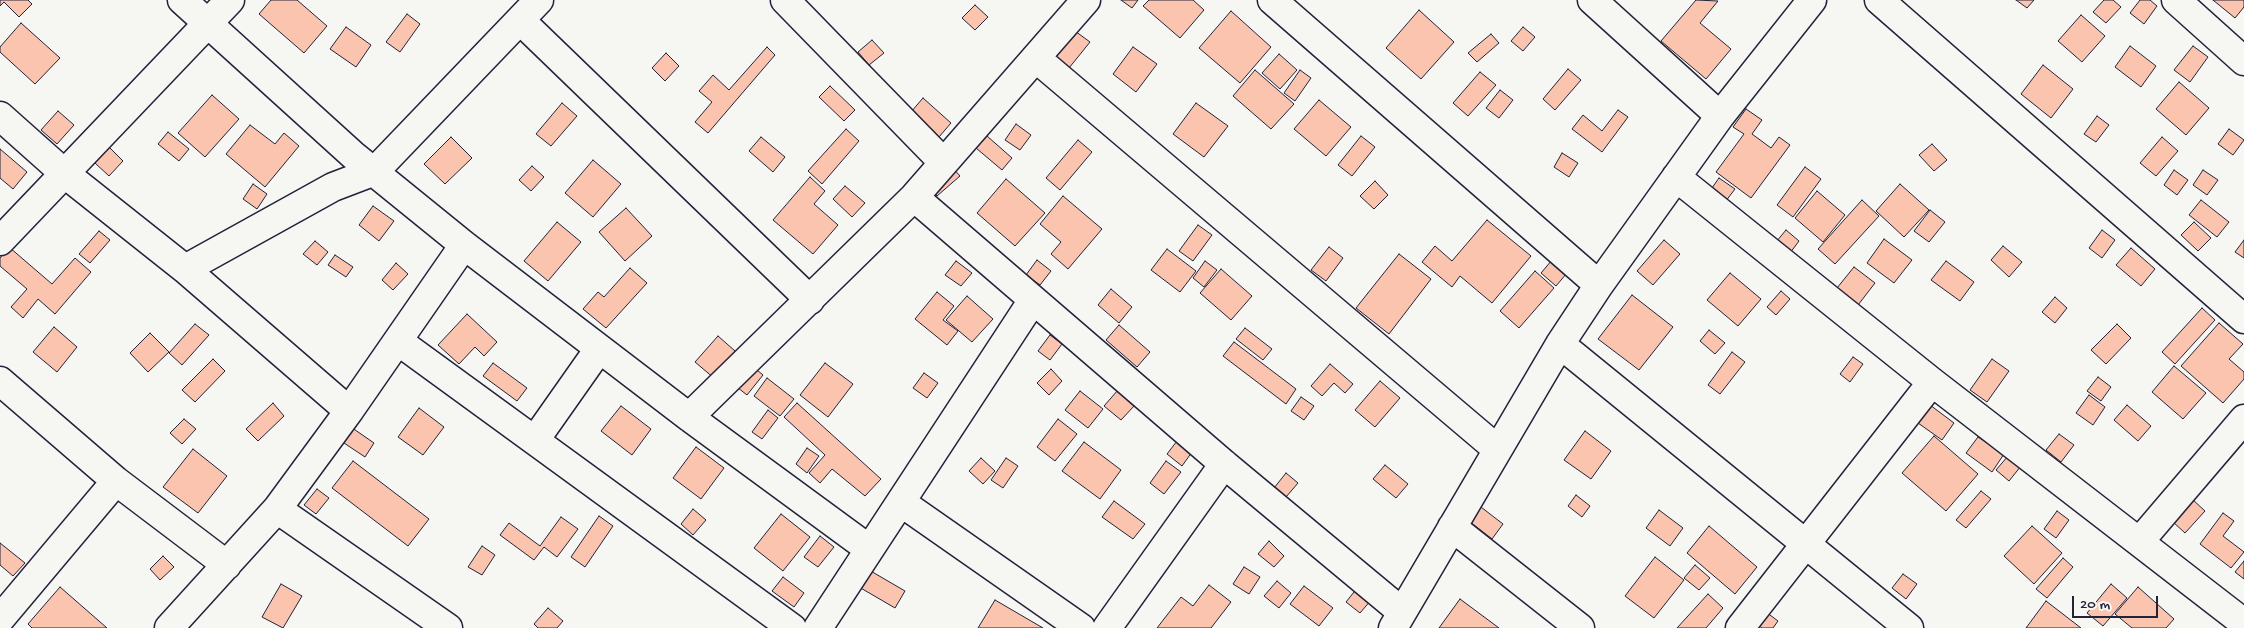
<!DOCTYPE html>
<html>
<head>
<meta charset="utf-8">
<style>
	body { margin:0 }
	#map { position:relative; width:2244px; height:628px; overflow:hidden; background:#f6f6f2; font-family:"Gochi Hand",sans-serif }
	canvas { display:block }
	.scale { position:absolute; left:2072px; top:596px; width:86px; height:22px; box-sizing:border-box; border:2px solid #22223b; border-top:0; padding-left:6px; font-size:15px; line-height:18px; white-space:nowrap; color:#22223b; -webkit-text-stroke:4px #f6f6f2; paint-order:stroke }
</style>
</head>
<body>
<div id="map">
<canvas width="2244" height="628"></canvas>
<div class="scale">20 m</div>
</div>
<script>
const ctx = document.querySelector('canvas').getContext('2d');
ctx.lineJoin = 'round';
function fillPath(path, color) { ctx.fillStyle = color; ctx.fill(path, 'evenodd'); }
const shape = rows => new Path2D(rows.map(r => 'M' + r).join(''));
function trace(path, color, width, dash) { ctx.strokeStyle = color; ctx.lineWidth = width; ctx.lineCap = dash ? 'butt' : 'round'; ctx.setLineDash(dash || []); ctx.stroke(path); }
const building = shape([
	[0,0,28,0,32,4,19,17,4,2,0,6,0,0],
	[271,0,297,0,327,26,304,53,259,14,271,0],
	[1121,0,1138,0,1132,8,1121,0],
	[1149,0,1193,0,1204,10,1180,38,1143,6,1149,0],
	[1696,0,1718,1,1700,23,1731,49,1706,79,1661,41,1696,0],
	[2016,0,2034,0,2027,8,2016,0],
	[2104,0,2113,0,2121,7,2106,23,2093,12,2104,0],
	[2140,0,2150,0,2157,6,2144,24,2130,13,2140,0],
	[2213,0,2244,0,2244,7,2235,18,2213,0],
	[975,5,988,17,975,30,962,18,975,5],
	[1419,10,1454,42,1421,79,1386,48,1419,10],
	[1231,11,1271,47,1240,83,1199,48,1231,11],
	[407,14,420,24,400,52,386,42,407,14],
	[2081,15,2105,36,2082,62,2058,41,2081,15],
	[21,23,60,58,35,84,0,52,0,47,21,23],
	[346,27,371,45,356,67,330,49,346,27],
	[1523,27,1535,37,1523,51,1511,41,1523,27],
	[1075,31,1090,42,1069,68,1055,58,1075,31],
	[1491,34,1499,43,1477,62,1468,53,1491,34],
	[872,40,884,53,869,65,858,52,872,40],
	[2130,46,2156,66,2141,87,2115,67,2130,46],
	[2193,46,2208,57,2190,82,2174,70,2193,46],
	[767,47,775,55,708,133,695,122,712,102,699,91,713,75,729,90,767,47],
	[1133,47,1157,64,1136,92,1113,74,1133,47],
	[666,53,679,66,665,81,652,68,666,53],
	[1279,54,1297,70,1280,89,1262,73,1279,54],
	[2043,65,2073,89,2051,118,2021,94,2043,65],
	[1568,69,1581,80,1555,110,1543,99,1568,69],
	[1255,70,1294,104,1271,129,1233,96,1255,70],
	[1300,70,1311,78,1295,101,1284,93,1300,70],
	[1480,72,1496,85,1468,116,1453,103,1480,72],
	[2179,82,2209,108,2186,135,2156,109,2179,82],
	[830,86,855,110,844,121,819,97,830,86],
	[1500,90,1513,100,1499,118,1486,108,1500,90],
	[212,95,239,119,205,157,178,133,212,95],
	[923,98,951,123,939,137,911,112,923,98],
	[1319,100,1351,127,1326,156,1294,129,1319,100],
	[562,103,577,116,551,146,536,134,562,103],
	[1196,103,1228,126,1204,157,1173,134,1196,103],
	[1746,109,1762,120,1752,134,1771,148,1779,137,1790,145,1751,198,1716,172,1744,134,1733,127,1746,109],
	[1618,110,1628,117,1602,152,1572,129,1583,115,1602,131,1618,110],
	[58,111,74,125,57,144,41,130,58,111],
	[2097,116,2109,125,2096,142,2084,134,2097,116],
	[1016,124,1031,135,1020,150,1005,140,1016,124],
	[250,125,275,144,284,133,299,146,265,187,226,154,250,125],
	[846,129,859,141,822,184,808,171,846,129],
	[2229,129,2244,140,2233,155,2218,144,2229,129],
	[168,132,189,149,179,161,158,144,168,132],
	[987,136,1012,158,1002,170,976,148,987,136],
	[1361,136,1375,147,1352,176,1338,165,1361,136],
	[451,137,472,158,445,184,424,164,451,137],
	[761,137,785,157,773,172,749,151,761,137],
	[2162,137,2178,151,2156,176,2140,163,2162,137],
	[1078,140,1092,152,1060,190,1046,178,1078,140],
	[1932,144,1947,160,1934,171,1919,155,1932,144],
	[109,147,123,161,109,176,95,163,109,147],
	[0,149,27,172,13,189,0,178,0,149],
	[1562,153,1578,163,1569,177,1554,167,1562,153],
	[593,160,621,184,593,217,565,193,593,160],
	[532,166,544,177,531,191,519,180,532,166],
	[951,166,960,176,937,196,928,186,951,166],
	[1805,167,1821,179,1793,217,1777,205,1805,167],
	[2174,170,2188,180,2177,195,2164,185,2174,170],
	[2203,170,2218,180,2207,195,2193,185,2203,170],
	[810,177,825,191,814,204,838,225,813,254,773,220,810,177],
	[1719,178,1735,189,1722,206,1707,195,1719,178],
	[1006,179,1045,213,1015,246,977,213,1006,179],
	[1375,181,1388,195,1374,209,1360,196,1375,181],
	[253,184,267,194,257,209,243,199,253,184],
	[1900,184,1929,210,1904,237,1876,211,1900,184],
	[845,186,865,203,852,217,833,199,845,186],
	[1817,191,1845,215,1823,242,1795,218,1817,191],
	[1063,196,1102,229,1068,269,1051,254,1061,242,1040,224,1063,196],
	[1862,200,1879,216,1835,264,1818,249,1862,200],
	[2201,200,2229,222,2217,237,2189,215,2201,200],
	[373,206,394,221,379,241,359,225,373,206],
	[626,208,652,236,625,261,599,232,626,208],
	[1930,210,1945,222,1929,242,1914,231,1930,210],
	[1487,220,1531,256,1492,303,1460,276,1452,287,1422,262,1435,246,1452,261,1487,220],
	[557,222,581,242,548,281,524,261,557,222],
	[2194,222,2211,238,2198,251,2181,235,2194,222],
	[1198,225,1212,235,1193,261,1179,251,1198,225],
	[1786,230,1799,241,1790,253,1776,242,1786,230],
	[2102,230,2115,240,2102,258,2089,248,2102,230],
	[99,231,110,240,90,263,79,254,99,231],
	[1884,239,1912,260,1894,283,1867,263,1884,239],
	[1664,240,1680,254,1653,285,1637,271,1664,240],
	[2244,240,2244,258,2235,252,2244,240],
	[315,241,328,252,317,265,303,254,315,241],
	[2003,246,2022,262,2009,277,1991,260,2003,246],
	[9,247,52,284,75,258,91,272,55,314,38,299,23,318,11,307,27,289,0,266,0,258,9,247],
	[1329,247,1343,258,1326,281,1311,270,1329,247],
	[2131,248,2155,269,2141,286,2116,265,2131,248],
	[1167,249,1196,271,1180,292,1151,270,1167,249],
	[1399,254,1431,279,1389,334,1356,308,1399,254],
	[335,255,353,267,346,277,328,265,335,255],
	[1037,260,1051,271,1040,285,1026,275,1037,260],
	[1552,260,1567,273,1556,286,1541,273,1552,260],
	[956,261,972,273,961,286,945,275,956,261],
	[1205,261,1217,270,1204,287,1193,278,1205,261],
	[1946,261,1974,282,1960,301,1931,280,1946,261],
	[396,263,408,274,393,290,382,280,396,263],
	[1854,267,1875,283,1858,305,1837,288,1854,267],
	[630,268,647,283,606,328,583,309,598,292,604,297,630,268],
	[1221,269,1252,296,1231,320,1200,293,1221,269],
	[1535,271,1554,288,1519,328,1500,311,1535,271],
	[1730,273,1761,299,1738,326,1707,300,1730,273],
	[1111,289,1132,307,1119,323,1098,305,1111,289],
	[1781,291,1790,299,1776,315,1767,307,1781,291],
	[937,292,954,306,943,320,958,331,947,345,915,319,937,292],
	[1632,295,1673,327,1639,370,1598,339,1632,295],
	[967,296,993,319,972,342,946,320,967,296],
	[2055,297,2067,308,2055,323,2042,312,2055,297],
	[2202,308,2215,320,2175,364,2162,352,2202,308],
	[467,314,497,342,484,356,475,347,459,364,438,345,467,314],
	[2219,323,2243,344,2229,359,2244,372,2244,379,2223,403,2181,366,2219,323],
	[195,324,209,335,182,365,169,353,195,324],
	[2117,324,2131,338,2106,364,2091,350,2117,324],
	[1119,325,1150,352,1137,367,1106,340,1119,325],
	[54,327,77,347,57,372,33,352,54,327],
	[1245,328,1272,349,1263,360,1236,339,1245,328],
	[1709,330,1725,343,1715,354,1700,341,1709,330],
	[150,333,169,352,148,372,130,353,150,333],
	[1050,335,1062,344,1050,360,1038,351,1050,335],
	[718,336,743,358,721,384,695,362,718,336],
	[1234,342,1296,389,1286,404,1223,356,1234,342],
	[1732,352,1745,362,1720,394,1708,385,1732,352],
	[1853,357,1863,364,1850,382,1840,374,1853,357],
	[213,359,225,371,195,402,182,390,213,359],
	[1992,359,2009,371,1987,402,1970,390,1992,359],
	[745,360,763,375,747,395,728,380,745,360],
	[493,363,527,388,517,401,483,376,493,363],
	[825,363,853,384,828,417,800,395,825,363],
	[1330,364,1353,384,1345,393,1334,383,1322,396,1311,386,1330,364],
	[2174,366,2206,393,2183,419,2152,392,2174,366],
	[1051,369,1062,381,1049,395,1037,383,1051,369],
	[924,373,938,383,927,398,913,388,924,373],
	[2098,377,2111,387,2101,401,2087,391,2098,377],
	[767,378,794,399,780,416,754,396,767,378],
	[1380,381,1400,398,1375,427,1355,410,1380,381],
	[1118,390,1135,405,1121,420,1104,406,1118,390],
	[1080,391,1103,409,1088,428,1065,410,1080,391],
	[2089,395,2105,407,2093,425,2076,413,2089,395],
	[1301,397,1314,406,1304,420,1291,411,1301,397],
	[273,403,284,416,258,441,246,429,273,403],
	[797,403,881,479,865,496,832,469,820,483,809,473,825,455,784,417,797,403],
	[1930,405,1954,423,1942,440,1918,423,1930,405],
	[2127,405,2151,426,2138,441,2114,420,2127,405],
	[621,406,651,429,632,455,601,431,621,406],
	[419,408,444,427,423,455,398,437,419,408],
	[768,410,778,418,762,439,752,432,768,410],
	[184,419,196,429,182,444,170,433,184,419],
	[1058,419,1077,434,1055,461,1037,447,1058,419],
	[348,425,374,443,365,457,338,439,348,425],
	[1585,431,1611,451,1591,479,1564,460,1585,431],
	[2059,434,2074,445,2061,462,2046,450,2059,434],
	[1934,436,1978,474,1946,511,1902,473,1934,436],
	[1978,437,2004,454,1992,472,1966,453,1978,437],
	[1177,441,1192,452,1182,466,1167,454,1177,441],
	[1084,442,1121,470,1100,499,1062,471,1084,442],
	[696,447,724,468,701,499,673,478,696,447],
	[807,448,819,456,807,473,796,464,807,448],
	[193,449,227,476,198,513,163,487,193,449],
	[2008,456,2021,466,2009,481,1996,470,2008,456],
	[981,458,995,471,983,484,969,471,981,458],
	[1006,458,1018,466,1003,488,991,480,1006,458],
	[353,461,429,519,408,546,332,488,353,461],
	[1166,461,1181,472,1164,494,1150,483,1166,461],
	[1385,465,1408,484,1396,498,1373,479,1385,465],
	[1286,473,1298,483,1286,497,1274,488,1286,473],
	[317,489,329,498,316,514,304,505,317,489],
	[1981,491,1991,499,1966,528,1956,520,1981,491],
	[1576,495,1590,506,1582,517,1568,506,1576,495],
	[2192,499,2205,511,2185,533,2172,521,2192,499],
	[1114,501,1145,524,1133,539,1102,517,1114,501],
	[1477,504,1503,524,1492,539,1465,518,1477,504],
	[693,509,706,520,693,535,681,524,693,509],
	[1659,510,1683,528,1670,546,1646,528,1659,510],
	[2057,511,2069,520,2056,538,2044,529,2057,511],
	[2223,513,2234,521,2223,536,2244,552,2231,568,2200,544,2223,513],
	[781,514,810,537,783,571,754,548,781,514],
	[599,516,613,526,585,567,571,557,599,516],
	[561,517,578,529,557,557,544,547,534,560,500,535,509,523,540,546,561,517],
	[1709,526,1757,567,1735,594,1687,553,1709,526],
	[2032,526,2062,553,2034,584,2004,556,2032,526],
	[820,536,834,547,818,567,804,557,820,536],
	[1269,541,1284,556,1274,567,1258,554,1269,541],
	[0,543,25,563,13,576,0,565,0,543],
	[482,546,495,555,482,575,468,567,482,546],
	[163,556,174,567,160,580,150,569,163,556],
	[1655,557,1684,580,1654,618,1625,596,1655,557],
	[2063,558,2073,567,2047,598,2036,589,2063,558],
	[2244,561,2244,579,2235,572,2244,561],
	[1695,565,1710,578,1699,590,1684,578,1695,565],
	[1244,567,1260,577,1249,594,1233,584,1244,567],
	[869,570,905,591,895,608,859,587,869,570],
	[1903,574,1917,584,1906,599,1892,588,1903,574],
	[783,577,804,593,794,607,772,591,783,577],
	[1277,581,1291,593,1279,608,1264,596,1277,581],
	[281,584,302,596,283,628,262,617,281,584],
	[2111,584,2127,598,2103,626,2087,613,2111,584],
	[1209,585,1231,602,1211,628,1157,628,1181,597,1193,606,1209,585],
	[1304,586,1333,608,1319,626,1290,604,1304,586],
	[60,587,107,628,32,628,28,624,60,587],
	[1358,587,1372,599,1360,613,1346,602,1358,587],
	[2138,587,2174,619,2166,628,2132,628,2115,614,2138,587],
	[1708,594,1723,608,1706,628,1677,628,1708,594],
	[1460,599,1499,628,1439,628,1460,599],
	[995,600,1043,628,978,628,995,600],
	[2046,601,2081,628,2026,628,2046,601],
	[548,608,563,621,557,628,538,628,534,624,548,608],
	[1762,609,1778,621,1773,628,1762,628,1753,622,1762,609]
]);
const minor = shape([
	[182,0,353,155,464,245,689,417,869,549],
	[785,0,943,162],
	[1272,0,1599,285],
	[1592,0,1720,116],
	[1879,0,2244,319],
	[2176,0,2244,61],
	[520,20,810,300],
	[1037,59,1497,449],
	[0,116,64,173,185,269,349,411],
	[1676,177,1932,382,2244,623],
	[914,197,1224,464,1402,612],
	[0,241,230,0],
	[185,269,333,187,375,171,539,0],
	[398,341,792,628],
	[1560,344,1909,628],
	[0,381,116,481,227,565],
	[689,417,914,197,1086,0],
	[535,440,599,349],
	[902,503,1081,628],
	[277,509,448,628],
	[1452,527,1580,628],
	[2140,541,2244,419],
	[0,619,116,481],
	[169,628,277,509,349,411,464,245],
	[818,628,1033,300],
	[1107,628,1224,464],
	[1393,628,1560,344,1599,285,1720,116,1812,0],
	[1740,628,1932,382]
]);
fillPath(building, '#fbc4ae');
trace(building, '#22223b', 1);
trace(minor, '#22223b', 31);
trace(minor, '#f6f6f2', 28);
</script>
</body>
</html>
